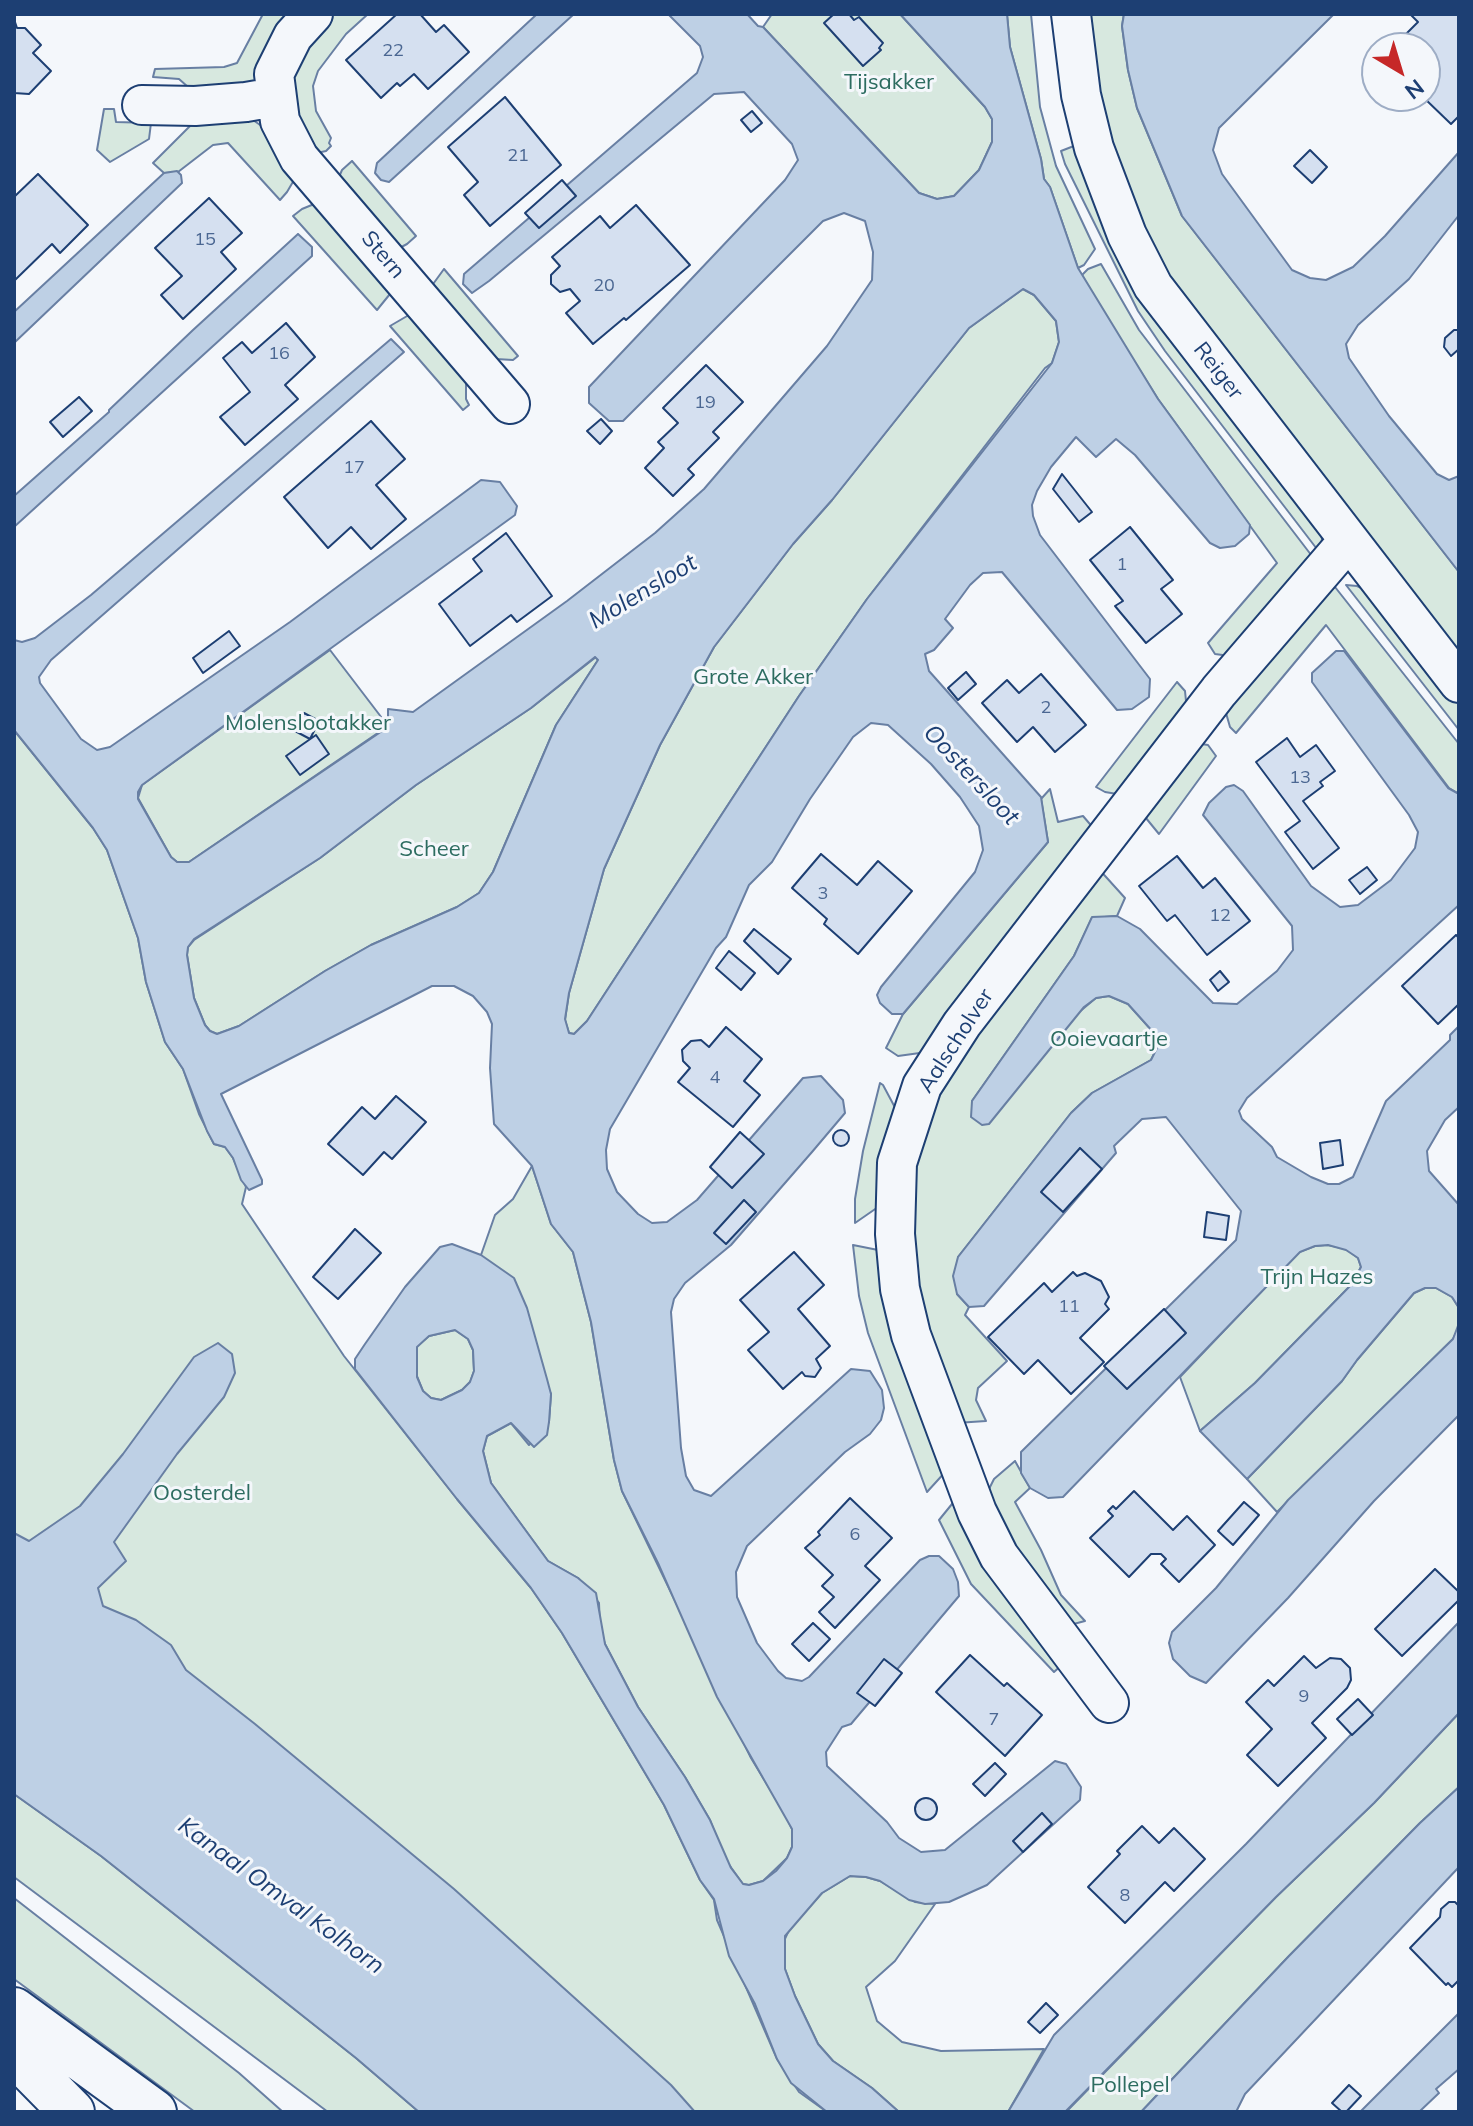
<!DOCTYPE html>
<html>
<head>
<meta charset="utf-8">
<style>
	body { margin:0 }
	#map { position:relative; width:1473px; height:2126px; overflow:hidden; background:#f4f7fb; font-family:Mulish,sans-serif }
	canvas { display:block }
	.frame { position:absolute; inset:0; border:16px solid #1d3f73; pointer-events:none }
	.north { position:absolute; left:1361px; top:32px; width:80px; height:80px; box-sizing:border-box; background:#f4f7fb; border:2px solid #9eadc5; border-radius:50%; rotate:142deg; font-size:22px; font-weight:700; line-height:32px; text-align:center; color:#1d3f73 }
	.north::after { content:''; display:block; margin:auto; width:28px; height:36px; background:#c62828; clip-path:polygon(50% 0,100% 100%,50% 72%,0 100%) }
</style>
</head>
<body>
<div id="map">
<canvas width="1473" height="2126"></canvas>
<div class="frame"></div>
<div class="north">N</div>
</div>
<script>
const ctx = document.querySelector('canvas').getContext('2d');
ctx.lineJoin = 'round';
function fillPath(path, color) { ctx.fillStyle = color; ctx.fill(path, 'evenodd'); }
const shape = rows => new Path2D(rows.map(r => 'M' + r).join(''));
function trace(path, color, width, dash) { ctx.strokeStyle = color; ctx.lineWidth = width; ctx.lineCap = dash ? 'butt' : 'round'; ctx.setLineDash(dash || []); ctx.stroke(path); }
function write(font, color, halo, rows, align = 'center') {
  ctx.font = font + ' Mulish,sans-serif'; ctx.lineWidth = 6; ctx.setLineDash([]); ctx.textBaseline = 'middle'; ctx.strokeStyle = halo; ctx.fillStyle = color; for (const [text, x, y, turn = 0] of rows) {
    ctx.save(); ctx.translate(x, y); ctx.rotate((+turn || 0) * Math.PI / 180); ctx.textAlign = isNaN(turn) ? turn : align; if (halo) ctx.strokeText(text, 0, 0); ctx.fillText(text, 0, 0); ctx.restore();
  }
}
const green = shape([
	[263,14,295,14,255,84,196,94,179,79,153,77,155,69,224,67,237,63,263,14],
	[330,14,368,14,346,34,318,71,313,86,316,111,331,138,329,143,331,146,326,151,312,154,290,92,300,49,330,14],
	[772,14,900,14,985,107,992,119,992,142,979,170,954,196,937,199,919,193,763,27,772,14],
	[1007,14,1031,14,1040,107,1056,166,1095,249,1084,265,1078,268,1050,187,1044,179,1041,159,1010,47,1007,14],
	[1088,14,1124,14,1122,26,1128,70,1137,108,1182,216,1459,572,1459,654,1186,303,1162,265,1148,241,1106,131,1088,14],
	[104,109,114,109,116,122,151,123,149,139,110,162,97,150,104,109],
	[198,118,253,120,263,127,297,175,287,192,280,200,228,143,213,145,178,172,164,173,153,163,198,118],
	[1079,144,1320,524,1322,539,1320,553,1165,351,1138,311,1065,164,1061,151,1079,144],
	[352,161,416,236,407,244,394,251,336,184,342,170,352,161],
	[319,202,394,289,377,310,293,216,302,209,319,202],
	[1101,264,1139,330,1315,560,1230,656,1215,654,1208,643,1277,563,1158,399,1103,312,1082,275,1088,269,1101,264],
	[444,269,518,356,513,360,496,359,428,291,444,269],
	[1023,289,1034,295,1056,321,1059,342,1052,363,1045,368,867,599,799,696,587,1021,574,1034,569,1033,565,1020,569,993,604,869,660,745,714,647,793,544,832,500,969,328,1023,289],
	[414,312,466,373,466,399,469,405,463,410,390,326,414,312],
	[1346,585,1357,586,1376,595,1459,703,1459,730,1346,585],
	[1335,587,1459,744,1459,794,1449,788,1326,625,1236,733,1230,727,1224,706,1311,603,1335,587],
	[330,650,388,726,189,862,177,862,171,857,138,798,142,785,330,650],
	[596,657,598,660,556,725,493,872,479,893,457,907,371,945,325,971,239,1026,217,1034,210,1031,205,1025,194,998,187,955,188,947,194,940,320,858,416,785,531,708,596,657],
	[1177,682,1185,691,1187,711,1123,795,1105,792,1096,787,1177,682],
	[14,730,93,828,107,850,138,938,146,982,165,1042,183,1069,199,1114,214,1144,225,1147,233,1158,246,1187,242,1204,344,1356,457,1499,531,1588,562,1633,664,1805,700,1880,714,1900,717,1920,777,2059,799,2092,827,2112,663,2112,14,1585,14,730],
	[1195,743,1208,745,1216,756,1159,834,1141,812,1195,743],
	[1050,789,1058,822,1083,816,1095,830,927,1052,898,1056,886,1048,903,1014,1048,842,1041,799,1050,789],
	[1097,867,1125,898,1117,916,1092,918,1074,956,972,1101,1096,998,1109,996,1128,1004,1154,1033,1157,1048,1151,1060,1092,1093,1071,1113,958,1257,957,1294,969,1307,965,1315,1007,1361,978,1388,976,1400,986,1421,956,1423,916,1316,911,1158,943,1074,1097,867],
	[880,1083,883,1085,899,1115,881,1205,855,1223,855,1199,863,1151,880,1083],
	[532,1166,551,1224,573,1252,591,1322,614,1460,622,1491,751,1758,785,1814,792,1829,792,1847,787,1858,763,1881,749,1885,743,1884,725,1859,710,1820,685,1777,638,1707,605,1644,600,1627,599,1603,578,1578,548,1561,491,1483,483,1451,487,1436,511,1423,529,1445,549,1422,551,1394,481,1255,495,1215,513,1199,532,1166],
	[853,1245,883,1251,947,1470,927,1492,868,1333,859,1296,853,1245],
	[1328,1245,1346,1249,1358,1258,1361,1267,1352,1284,1255,1383,1200,1431,1180,1377,1299,1252,1315,1246,1328,1245],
	[1425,1288,1436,1288,1452,1297,1459,1308,1459,1327,1453,1339,1277,1512,1247,1479,1342,1381,1357,1360,1414,1293,1425,1288],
	[455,1330,468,1339,473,1350,474,1371,470,1382,462,1390,441,1400,431,1398,423,1391,417,1376,416,1347,429,1336,455,1330],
	[1015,1461,1030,1488,1015,1502,1041,1550,1061,1595,1085,1621,1066,1626,984,1499,994,1479,1015,1461],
	[952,1504,962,1504,1064,1663,1054,1672,971,1584,939,1520,952,1504],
	[1459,1713,1459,1787,1420,1823,1289,1956,1141,2112,1066,2112,1276,1897,1374,1803,1459,1713],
	[14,1794,101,1856,356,2058,419,2112,328,2112,14,1877,14,1794],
	[850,1876,866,1877,880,1881,915,1902,935,1904,895,1961,866,1987,877,2021,902,2042,941,2051,1044,2049,1008,2112,899,2112,872,2088,833,2061,818,2044,795,1996,785,1969,783,1943,790,1928,822,1893,850,1876],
	[14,1898,239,2073,283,2112,195,2112,14,1979,14,1898]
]);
const water = shape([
	[537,14,574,14,389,182,381,180,375,173,377,163,537,14],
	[668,14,747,14,758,26,763,27,919,193,937,199,954,196,979,170,992,142,992,119,985,107,900,14,1007,14,1010,47,1041,159,1044,179,1050,187,1078,268,1158,399,1250,525,1249,534,1235,546,1220,548,1210,543,1135,455,1116,439,1096,457,1076,437,1051,467,1037,491,1032,505,1033,516,1040,535,1150,679,1149,697,1132,709,1117,710,1002,572,983,573,970,585,945,619,953,628,934,650,925,654,929,671,1041,797,1048,842,903,1014,892,1014,880,1003,877,995,881,987,975,872,983,850,979,826,960,797,931,764,888,725,871,723,853,737,810,799,772,862,749,885,726,937,716,948,610,1129,606,1150,607,1169,617,1192,638,1214,652,1223,667,1222,697,1200,803,1078,821,1076,843,1100,845,1113,812,1152,731,1245,685,1283,674,1299,671,1312,681,1448,686,1476,694,1490,711,1496,851,1369,870,1371,882,1390,884,1408,881,1420,870,1434,845,1452,747,1546,736,1572,737,1597,757,1643,778,1671,786,1678,802,1681,809,1677,920,1560,929,1556,939,1556,953,1569,958,1582,959,1596,851,1724,842,1727,826,1752,827,1766,887,1822,899,1838,921,1852,945,1850,1055,1761,1066,1764,1081,1787,1080,1800,987,1885,949,1902,925,1904,909,1900,880,1881,866,1877,850,1876,822,1893,785,1936,785,1969,795,1996,818,2044,833,2061,872,2088,899,2112,827,2112,791,2083,777,2059,755,2004,729,1956,714,1899,700,1880,664,1805,562,1633,531,1588,457,1499,355,1369,355,1359,365,1344,405,1287,440,1247,452,1244,481,1255,514,1278,527,1308,547,1379,551,1394,549,1422,547,1435,534,1447,511,1423,487,1436,483,1451,491,1483,548,1561,578,1578,596,1593,605,1644,638,1707,685,1777,710,1820,731,1868,743,1884,749,1885,763,1881,776,1871,787,1858,792,1847,792,1829,717,1697,658,1563,622,1491,614,1460,591,1322,573,1252,551,1224,532,1166,494,1124,490,1068,492,1024,487,1012,473,996,454,986,432,986,221,1094,262,1180,262,1184,249,1190,241,1180,233,1158,225,1147,214,1144,207,1131,183,1069,165,1042,146,982,138,938,107,850,93,828,14,730,14,640,22,642,35,638,91,595,391,339,404,352,51,660,39,677,40,683,81,739,97,750,110,747,290,622,481,480,500,482,517,506,515,515,142,785,138,792,138,799,171,857,177,862,189,862,388,727,388,709,413,712,567,601,655,533,704,489,827,346,872,280,873,252,865,221,844,213,823,221,623,421,609,421,589,403,589,387,785,180,798,160,792,144,744,92,714,94,489,281,472,293,463,284,464,274,697,73,703,57,700,46,668,14],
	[1023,289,1034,295,1056,321,1059,342,1052,363,867,599,799,696,587,1021,574,1034,569,1033,565,1019,569,993,604,869,660,745,714,647,793,544,832,500,969,328,1023,289],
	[595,657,598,660,556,725,493,872,479,893,457,907,371,945,325,971,239,1026,217,1034,210,1031,205,1025,194,998,187,955,188,947,194,939,320,858,416,785,531,708,595,657],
	[455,1330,468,1339,473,1350,474,1371,470,1382,462,1390,441,1400,431,1398,423,1391,417,1377,417,1347,429,1336,455,1330],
	[1124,14,1334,14,1219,128,1213,150,1222,174,1292,270,1310,278,1326,280,1353,267,1385,236,1459,152,1459,215,1409,279,1358,325,1346,344,1349,358,1389,416,1437,474,1449,480,1459,476,1459,572,1182,216,1137,108,1128,70,1122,26,1124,14],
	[177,171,181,175,182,183,14,343,14,312,164,173,177,171],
	[298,234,312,247,312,256,14,527,14,496,109,412,109,410,193,330,298,234],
	[1336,651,1344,651,1448,788,1459,794,1459,905,1247,1098,1239,1111,1242,1119,1272,1147,1277,1157,1311,1177,1328,1184,1339,1184,1353,1177,1386,1101,1450,1040,1450,1035,1459,1026,1459,1107,1445,1120,1427,1151,1429,1171,1459,1205,1459,1308,1452,1297,1436,1288,1425,1288,1414,1293,1357,1360,1342,1381,1247,1479,1200,1431,1255,1383,1352,1284,1361,1267,1358,1258,1346,1250,1328,1245,1315,1246,1300,1252,1063,1497,1048,1498,1030,1488,1021,1473,1021,1452,1236,1240,1241,1211,1166,1117,1142,1119,1114,1146,1116,1153,984,1306,969,1307,957,1294,953,1276,958,1257,1071,1113,1092,1093,1151,1060,1157,1048,1154,1033,1128,1004,1109,996,1096,998,1084,1007,989,1124,982,1125,971,1117,972,1101,1074,956,1092,917,1117,916,1140,929,1213,1003,1237,1004,1277,971,1293,950,1292,926,1203,815,1209,803,1226,787,1234,785,1243,791,1311,886,1340,907,1358,905,1391,880,1415,848,1418,832,1409,815,1312,682,1312,673,1336,651],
	[1459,1323,1459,1415,1374,1501,1288,1598,1206,1683,1190,1676,1173,1659,1169,1643,1172,1632,1216,1588,1288,1500,1453,1339,1459,1323],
	[218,1343,232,1354,235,1373,224,1397,177,1454,114,1542,126,1561,98,1588,103,1606,136,1620,171,1645,186,1670,255,1724,454,1889,671,2085,695,2112,419,2112,356,2058,101,1856,14,1794,14,1533,29,1541,80,1506,123,1454,194,1357,218,1343],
	[1459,1622,1459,1713,1374,1803,1276,1897,1065,2112,1008,2112,1054,2035,1246,1844,1459,1622],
	[1459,1787,1459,1867,1245,2094,1236,2112,1141,2112,1289,1956,1420,1823,1459,1787],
	[1459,2013,1459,2069,1436,2089,1439,2093,1419,2112,1360,2112,1459,2013]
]);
const building = shape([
	[397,14,420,14,436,32,444,25,469,52,428,89,414,74,400,86,397,83,381,98,346,60,397,14],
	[834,14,849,14,854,20,859,17,883,43,879,48,881,50,863,66,824,23,834,14],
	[1410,14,1459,14,1459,116,1451,124,1422,96,1425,96,1425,48,1417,48,1405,35,1418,22,1410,14],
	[14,19,17,28,25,28,41,45,33,53,51,71,29,94,14,93,14,19],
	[505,97,561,165,490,226,464,195,478,182,448,147,505,97],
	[752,111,762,123,751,132,741,120,752,111],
	[1310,150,1327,167,1312,183,1294,166,1310,150],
	[38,174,88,225,60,253,52,244,15,280,14,197,38,174],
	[562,180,576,196,539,228,525,213,562,180],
	[209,198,242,233,221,252,236,269,183,319,161,295,182,276,155,248,209,198],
	[636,205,690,265,626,320,624,318,593,344,566,313,580,301,570,289,560,292,551,284,551,275,560,266,552,257,600,216,610,228,636,205],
	[286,323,315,357,285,385,298,399,245,445,220,417,250,392,223,358,242,342,252,353,286,323],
	[1454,330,1459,330,1459,349,1451,356,1444,347,1445,338,1454,330],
	[706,365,743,402,713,432,719,438,688,469,694,475,673,496,645,468,664,448,658,442,678,423,663,408,706,365],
	[79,397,92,411,63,437,50,422,79,397],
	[601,419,612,431,600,444,587,431,601,419],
	[371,421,405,459,376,485,406,519,371,549,351,527,328,548,284,497,371,421],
	[1062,474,1092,512,1079,522,1053,489,1062,474],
	[1130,527,1173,580,1161,589,1182,614,1146,643,1115,606,1123,601,1090,560,1130,527],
	[506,533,552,596,517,622,511,615,470,646,439,604,482,571,473,559,506,533],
	[229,631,240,646,203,673,193,658,229,631],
	[966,672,976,684,958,700,948,688,966,672],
	[1041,674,1086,725,1055,752,1033,727,1017,742,982,703,1007,680,1019,693,1041,674],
	[304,713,319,721,310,739,295,731,304,713],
	[316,735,329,754,300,775,286,756,316,735],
	[1287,738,1300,757,1316,745,1335,771,1320,782,1323,786,1303,801,1339,848,1313,869,1285,832,1300,821,1256,762,1287,738],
	[821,854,857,885,878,861,912,891,858,954,824,924,827,919,792,888,821,854],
	[1177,856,1203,888,1215,878,1250,921,1207,955,1175,915,1167,921,1139,886,1177,856],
	[1367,867,1377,880,1360,894,1349,880,1367,867],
	[754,929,791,959,778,974,744,941,754,929],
	[1456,935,1459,938,1459,1004,1438,1024,1402,986,1456,935],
	[729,951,755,973,741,990,716,968,729,951],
	[1220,971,1229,982,1218,991,1210,980,1220,971],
	[726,1027,762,1059,744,1081,760,1095,733,1127,678,1082,690,1068,683,1061,682,1050,691,1041,701,1040,709,1047,726,1027],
	[396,1096,426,1122,392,1159,384,1152,363,1175,328,1144,362,1107,375,1119,396,1096],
	'833 1138a8 8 0 1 1 16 0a8 8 0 1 1-16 0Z',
	[740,1132,764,1154,732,1188,710,1167,740,1132],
	[1340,1140,1343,1165,1323,1169,1320,1143,1340,1140],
	[1080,1148,1102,1169,1063,1212,1041,1192,1080,1148],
	[744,1200,756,1212,726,1244,714,1233,744,1200],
	[1207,1212,1229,1216,1226,1240,1204,1237,1207,1212],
	[355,1229,381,1253,338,1299,313,1277,355,1229],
	[794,1252,824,1285,798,1309,830,1346,816,1359,821,1368,815,1377,805,1376,802,1372,783,1389,748,1350,769,1332,740,1300,794,1252],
	[1073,1272,1077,1276,1085,1273,1101,1281,1109,1297,1105,1304,1109,1309,1080,1338,1104,1362,1071,1394,1038,1360,1024,1374,988,1337,1044,1283,1052,1292,1073,1272],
	[1164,1309,1186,1333,1127,1389,1104,1366,1164,1309],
	[1134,1491,1173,1530,1187,1516,1215,1545,1179,1582,1161,1564,1166,1559,1161,1554,1151,1554,1129,1577,1090,1538,1113,1516,1108,1511,1113,1506,1116,1509,1134,1491],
	[850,1498,892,1538,865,1566,880,1580,835,1628,819,1612,834,1597,822,1586,833,1575,805,1548,820,1535,818,1532,850,1498],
	[1244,1502,1259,1515,1233,1545,1218,1531,1244,1502],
	[1435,1569,1459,1592,1459,1600,1402,1656,1375,1629,1435,1569],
	[813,1623,830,1639,809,1661,792,1644,813,1623],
	[970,1655,1004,1686,1007,1683,1042,1715,1005,1756,936,1692,970,1655],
	[1304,1656,1316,1668,1330,1658,1341,1659,1350,1668,1351,1680,1347,1688,1312,1723,1326,1738,1278,1786,1247,1755,1272,1729,1246,1702,1268,1680,1274,1686,1304,1656],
	[884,1659,902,1673,875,1706,857,1693,884,1659],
	[1358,1699,1373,1715,1352,1735,1337,1719,1358,1699],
	[995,1763,1006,1774,985,1796,973,1784,995,1763],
	'915 1809a11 11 0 1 1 22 0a11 11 0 1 1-22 0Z',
	[1042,1813,1052,1824,1023,1852,1013,1841,1042,1813],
	[1142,1826,1159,1843,1174,1828,1205,1859,1174,1891,1165,1882,1125,1923,1088,1887,1120,1854,1117,1851,1142,1826],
	[1449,1902,1455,1902,1459,1906,1459,1980,1452,1987,1448,1983,1446,1985,1410,1948,1440,1917,1441,1909,1449,1902],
	[1046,2003,1058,2015,1040,2033,1028,2022,1046,2003],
	[1349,2085,1361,2096,1346,2112,1342,2112,1332,2103,1349,2085]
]);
const minor = shape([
	[313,14,293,36,274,74,280,121,299,158,510,404],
	[1071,14,1081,95,1094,148,1127,235,1153,286,1459,683],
	[142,105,195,106,246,102,275,97],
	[1109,1703,999,1556,977,1512,911,1335,900,1289,895,1234,897,1163,922,1086,962,1024,1219,691,1348,541]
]);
const primary = shape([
	[14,2010,154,2112],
	[14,2053,72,2112]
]);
const numberNames = [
	["22",393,51],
	["21",518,156],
	["15",205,240],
	["20",604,286],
	["16",279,354],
	["19",705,403],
	["17",354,468],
	["1",1122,565],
	["2",1046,708],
	["13",1300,778],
	["3",823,894],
	["12",1220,916],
	["4",715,1078],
	["11",1069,1307],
	["6",855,1535],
	["9",1304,1697],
	["7",994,1720],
	["8",1125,1896]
];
const parkNames = [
	["Tijsakker",889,82],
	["Grote Akker",753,677],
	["Molenslootakker",308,723],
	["Scheer",434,849],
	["Ooievaartje",1109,1039],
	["Trijn Hazes",1317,1277],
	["Oosterdel",202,1493],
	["Pollepel",1130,2085]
];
const streetNames = [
	["Stern",383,255,50],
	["Reiger",1218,371,52],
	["Aalscholver",956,1041,-57]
];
const waterNames = [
	["Molensloot",643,592,-31],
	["Oostersloot",971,775,47],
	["Kanaal Omval Kolhorn",281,1896,36]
];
fillPath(green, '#d7e8df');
trace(green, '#687fa3', 2);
fillPath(water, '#bed0e5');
trace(water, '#687fa3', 2);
fillPath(building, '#d5e0f0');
trace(building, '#1d3f73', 2);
trace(minor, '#1d3f73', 42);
trace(primary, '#1d3f73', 48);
trace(minor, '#f4f7fb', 38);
trace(primary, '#f4f7fb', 44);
write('18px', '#4b6792', null, numberNames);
write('22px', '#2c6c60', '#f4f7fb', parkNames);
write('22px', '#1d3f73', '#f4f7fb', streetNames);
write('italic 24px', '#1d3f73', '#f4f7fb', waterNames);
</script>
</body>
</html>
